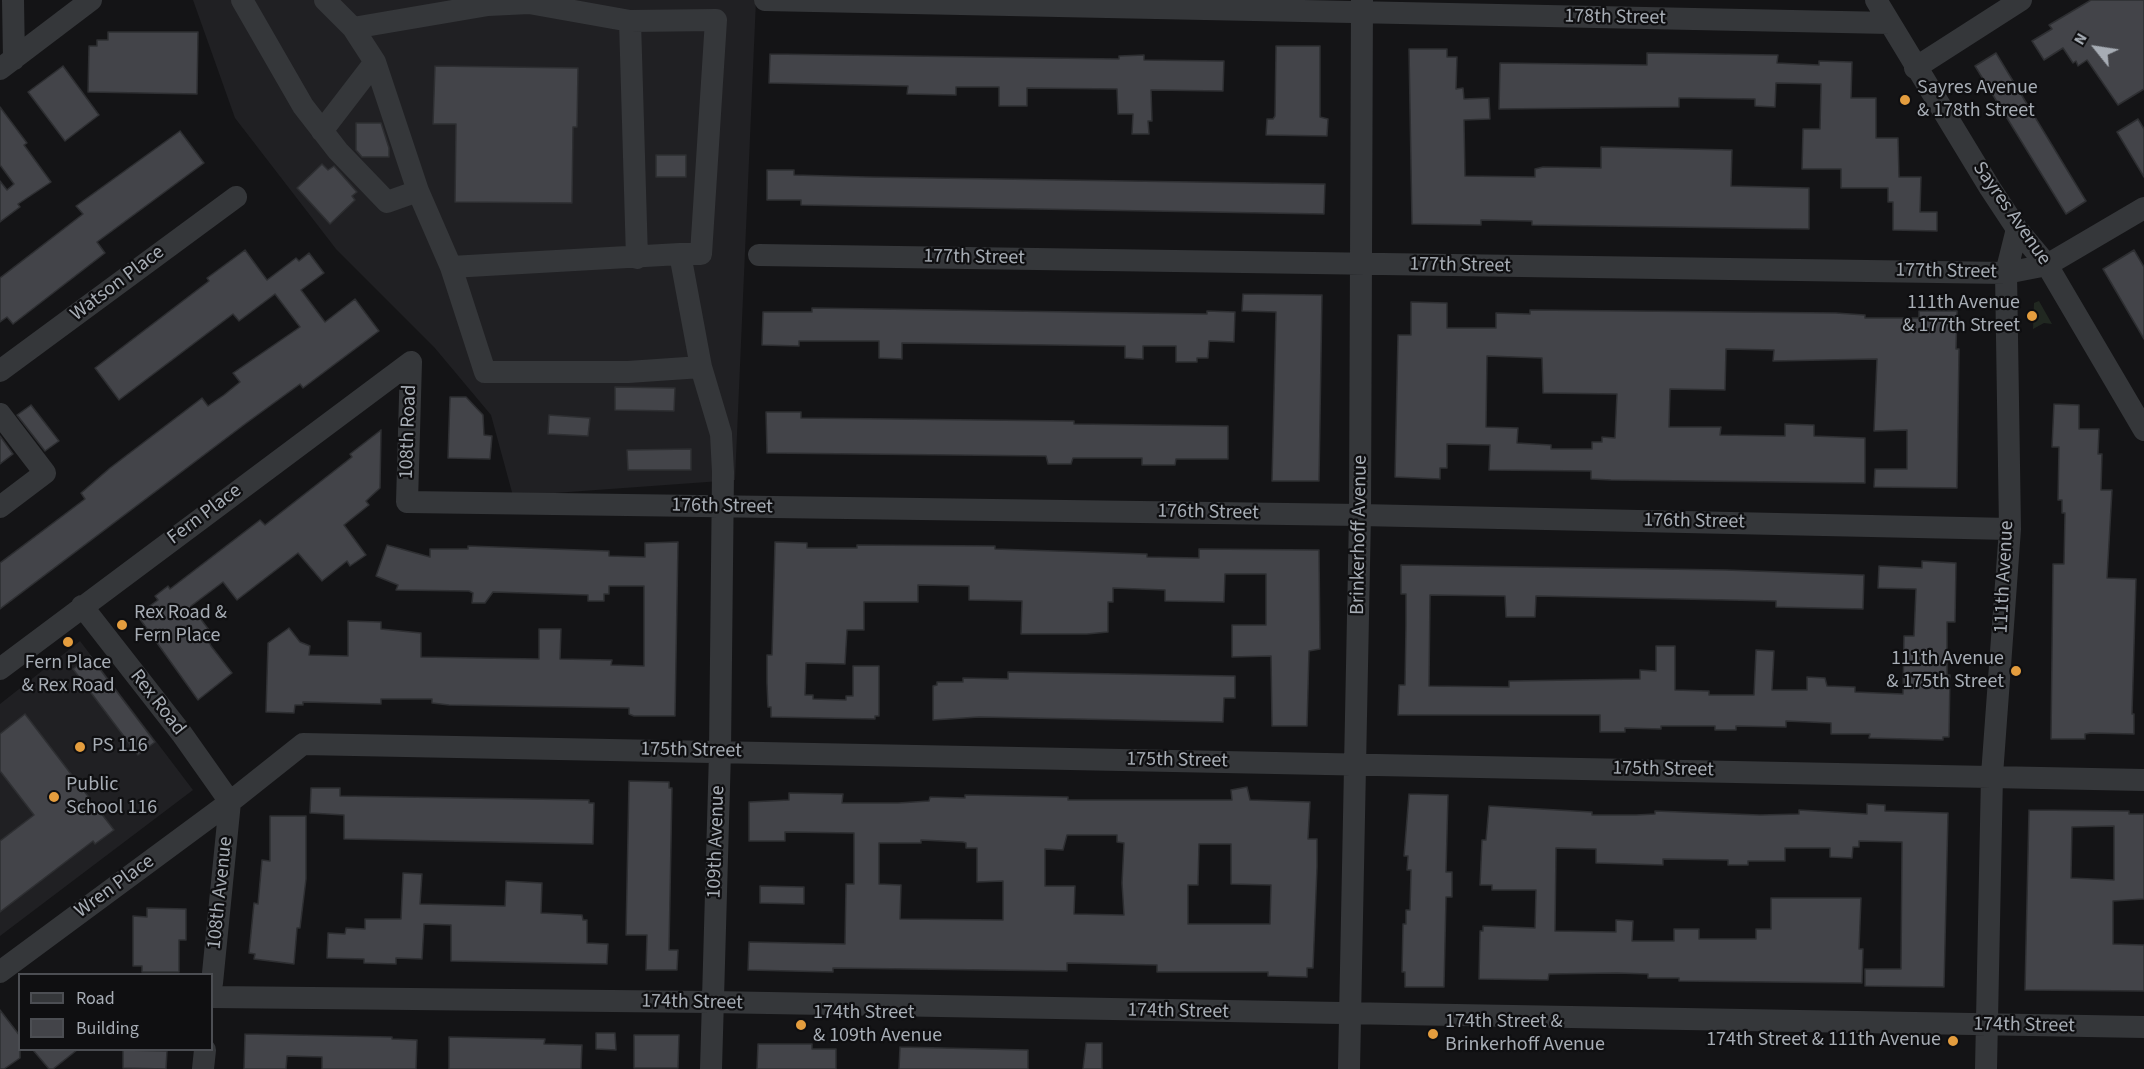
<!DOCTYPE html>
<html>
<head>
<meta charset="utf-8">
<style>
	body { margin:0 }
	#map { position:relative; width:2144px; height:1069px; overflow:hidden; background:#141416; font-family:"Source Sans 3",sans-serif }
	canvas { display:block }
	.legend { position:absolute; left:18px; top:973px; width:195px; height:78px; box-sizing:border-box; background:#0f0f11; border:2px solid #4c4e53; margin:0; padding:8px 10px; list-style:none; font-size:18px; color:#a7adb5 }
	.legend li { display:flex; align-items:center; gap:12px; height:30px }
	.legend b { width:30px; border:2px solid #4c4e53 }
	.north { position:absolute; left:2066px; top:18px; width:60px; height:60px; -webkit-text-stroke:4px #0f0f11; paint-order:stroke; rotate:300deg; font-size:16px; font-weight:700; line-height:24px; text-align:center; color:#a7adb5 }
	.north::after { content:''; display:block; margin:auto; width:21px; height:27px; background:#a7adb5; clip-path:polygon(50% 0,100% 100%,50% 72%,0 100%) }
</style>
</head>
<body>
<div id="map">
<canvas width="2144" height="1069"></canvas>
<ul class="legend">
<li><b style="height:8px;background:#35373a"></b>Road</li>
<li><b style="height:16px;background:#434449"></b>Building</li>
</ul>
<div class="north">N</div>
</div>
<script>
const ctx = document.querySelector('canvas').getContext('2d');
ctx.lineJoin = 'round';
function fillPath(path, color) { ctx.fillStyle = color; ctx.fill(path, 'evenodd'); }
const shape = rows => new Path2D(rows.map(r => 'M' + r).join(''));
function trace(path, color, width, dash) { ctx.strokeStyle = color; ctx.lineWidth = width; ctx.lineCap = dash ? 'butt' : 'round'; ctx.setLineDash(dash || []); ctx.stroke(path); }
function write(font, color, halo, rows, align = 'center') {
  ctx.font = font + ' "Source Sans 3",sans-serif'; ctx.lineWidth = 4.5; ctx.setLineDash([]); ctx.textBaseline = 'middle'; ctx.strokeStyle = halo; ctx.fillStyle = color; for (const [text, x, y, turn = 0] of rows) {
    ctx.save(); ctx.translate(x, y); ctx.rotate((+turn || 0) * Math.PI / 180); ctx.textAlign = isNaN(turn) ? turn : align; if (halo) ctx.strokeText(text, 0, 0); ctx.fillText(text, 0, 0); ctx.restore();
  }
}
const built = shape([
	[193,0,756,0,735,480,513,496,491,415,434,347,336,249,235,118],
	[80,641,193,790,0,936,0,704]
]);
const green = shape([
	[2039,301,2052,324,2044,323,2033,329,2034,303]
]);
const building = shape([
	[2091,0,2144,0,2144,89,2118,105,2087,60,2078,66,2076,61,2073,63,2063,48,2044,60,2032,41,2052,29,2049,25,2091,0],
	[108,32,198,32,197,94,88,92,89,46,97,46,97,40,108,40,108,32],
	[1276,46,1320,46,1320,117,1328,119,1327,136,1266,135,1267,119,1273,119,1275,116,1276,46],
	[1409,49,1447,49,1447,57,1457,57,1456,89,1463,88,1464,99,1489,98,1490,119,1464,120,1465,176,1535,177,1535,169,1543,167,1601,168,1601,147,1732,150,1731,186,1809,188,1809,229,1532,225,1532,221,1481,220,1481,225,1412,224,1409,49],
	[1647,53,1778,55,1777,63,1819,65,1819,61,1852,62,1851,98,1876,98,1876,138,1898,138,1899,177,1921,177,1920,212,1937,212,1937,231,1893,230,1893,202,1888,202,1888,188,1841,188,1841,169,1802,169,1803,129,1820,129,1821,84,1776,83,1775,107,1755,106,1755,99,1690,98,1679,98,1679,107,1499,109,1500,63,1647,65,1647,53],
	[1996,53,2086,201,2066,214,1975,66,1996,53],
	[770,54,1119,59,1119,56,1144,55,1144,60,1224,61,1223,91,1151,90,1152,121,1148,121,1149,134,1132,134,1133,114,1118,114,1117,89,1027,88,1027,106,999,106,999,87,956,87,956,95,907,94,908,86,769,83,770,54],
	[63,66,99,115,65,141,28,92,63,66],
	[435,66,578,68,577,127,573,127,572,203,455,202,456,124,433,124,435,66],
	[0,107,27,143,24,145,51,182,18,204,20,207,0,222,0,181,7,190,14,184,0,165,0,107],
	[2138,119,2144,129,2144,177,2117,132,2138,119],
	[356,123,381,123,389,148,389,157,362,157,356,150,356,123],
	[180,131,204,163,97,242,105,253,13,324,7,317,0,322,0,278,83,214,76,206,180,131],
	[656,155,686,155,686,177,656,177,656,155],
	[322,164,328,170,334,166,357,192,352,196,355,200,330,224,297,188,322,164],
	[767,170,794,170,794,175,867,177,1325,184,1324,214,801,205,801,200,767,200,767,170],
	[245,250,267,280,296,258,299,261,309,253,324,273,301,290,325,322,355,299,379,331,303,388,300,384,245,424,0,609,0,563,85,499,81,493,110,468,202,398,208,406,224,395,240,382,233,373,300,327,275,294,239,321,233,314,119,400,95,368,209,281,207,278,245,250],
	[2134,250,2144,267,2144,339,2103,269,2134,250],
	[1243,294,1322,295,1319,481,1272,481,1276,312,1242,311,1243,294],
	[1411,302,1447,303,1447,328,1496,328,1496,313,1530,314,1530,310,1836,313,1865,315,1865,318,1919,318,1919,311,1957,311,1956,349,1959,349,1957,488,1874,487,1875,469,1907,469,1907,430,1874,431,1877,359,1773,361,1774,350,1726,349,1725,390,1670,389,1669,427,1721,427,1720,435,1785,436,1785,424,1814,425,1814,436,1865,438,1865,483,1611,480,1591,479,1591,471,1489,470,1490,445,1447,444,1447,468,1440,468,1440,479,1395,477,1398,335,1411,335,1411,302],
	[1487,356,1542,358,1543,393,1617,394,1615,438,1602,437,1602,442,1592,442,1592,449,1551,449,1551,445,1517,443,1518,428,1486,427,1487,356],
	[812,308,1207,314,1207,311,1235,312,1234,342,1209,341,1208,358,1197,358,1197,362,1176,362,1176,346,1143,346,1143,359,1125,358,1125,346,902,343,902,359,879,358,879,341,799,341,799,346,762,345,763,312,812,312,812,308],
	[615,387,675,388,674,411,615,410,615,387],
	[450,397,466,397,483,415,484,435,492,436,490,459,448,458,450,397],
	[2054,404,2079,405,2079,429,2099,429,2098,454,2102,454,2101,490,2112,490,2107,578,2136,579,2132,714,2134,714,2134,734,2091,733,2085,734,2085,739,2051,739,2053,564,2064,564,2065,513,2062,513,2062,500,2058,500,2059,447,2052,447,2054,404],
	[31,405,59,441,45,451,17,415,31,405],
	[766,412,801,412,801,418,1074,421,1074,424,1228,426,1228,459,1176,459,1175,465,1142,465,1142,458,1073,458,1071,464,1048,464,1046,456,767,453,766,412],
	[549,415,590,418,588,436,548,434,549,415],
	[381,430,380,488,366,501,369,505,344,525,366,555,350,566,347,561,322,581,298,553,237,600,223,582,191,606,215,638,209,642,211,646,232,673,198,700,137,615,158,600,155,596,168,586,170,589,260,520,265,525,352,457,350,454,381,430],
	[0,436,13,454,0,464,0,436],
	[691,449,691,470,628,470,627,450,691,449],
	[678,542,675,716,634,716,629,714,629,708,449,705,432,703,432,699,381,699,381,704,303,702,303,705,295,705,294,713,266,712,268,643,289,628,300,642,310,646,309,655,348,656,348,621,381,622,381,629,421,633,421,657,539,659,539,629,561,629,560,659,612,660,611,665,644,666,644,586,609,586,609,594,604,594,604,601,588,601,588,595,493,592,485,603,472,603,473,593,469,591,396,590,398,585,376,576,387,545,430,557,430,549,468,549,468,546,609,551,609,556,645,557,645,543,678,542],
	[775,542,807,543,807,548,857,548,857,545,995,546,995,549,1147,554,1147,557,1199,558,1199,549,1319,550,1320,649,1309,651,1307,726,1272,726,1271,656,1232,657,1232,625,1266,625,1266,574,1225,574,1224,602,1165,601,1165,590,1113,588,1113,602,1108,602,1108,632,1087,634,1021,634,1022,601,969,600,969,586,918,585,918,602,864,602,864,630,847,630,845,664,806,663,805,695,813,695,813,699,846,700,846,696,853,696,853,666,879,666,879,716,875,716,875,719,771,717,771,707,768,707,767,683,767,655,772,655,775,542],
	[1922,561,1956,563,1955,622,1947,622,1947,675,1950,675,1949,737,1943,737,1943,740,1869,738,1870,734,1831,734,1831,723,1786,721,1786,727,1736,726,1736,730,1715,730,1715,726,1661,726,1661,729,1625,728,1625,732,1600,732,1600,715,1398,715,1399,685,1405,685,1406,625,1406,594,1401,594,1401,565,1726,570,1864,575,1863,609,1776,607,1776,601,1536,596,1535,617,1506,617,1505,596,1430,595,1429,686,1509,687,1509,681,1640,679,1640,670,1656,671,1656,646,1675,646,1675,690,1709,691,1709,695,1754,695,1756,650,1774,651,1772,690,1807,690,1807,677,1825,678,1827,686,1855,687,1855,692,1903,694,1904,636,1914,636,1916,589,1878,588,1879,566,1922,568,1922,561],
	[90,656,155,742,138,755,73,669,90,656],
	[1008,672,1235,676,1235,698,1224,698,1223,722,979,717,933,720,933,686,937,685,937,682,963,682,963,678,1008,679,1008,672],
	[25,714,114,830,95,844,93,841,0,912,0,841,34,815,0,771,0,734,25,714],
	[629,781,669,782,669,788,672,788,669,950,678,950,677,970,646,970,647,935,626,935,629,781],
	[1247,787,1250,800,1310,802,1308,839,1317,839,1317,867,1313,968,1307,968,1307,977,1268,976,1268,972,1157,972,1157,965,1067,963,1067,971,833,968,833,972,748,970,749,942,845,944,846,884,854,884,854,833,785,832,785,841,749,841,749,802,789,800,789,793,843,794,842,803,898,803,929,801,930,797,965,798,965,795,1068,797,1068,800,1232,800,1231,790,1247,787],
	[1067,835,1117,835,1117,842,1124,843,1122,883,1124,915,1074,914,1075,886,1045,886,1045,849,1063,850,1067,835],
	[921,840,963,842,966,843,966,848,977,848,977,882,1003,881,1003,920,900,919,901,885,879,884,879,843,921,843,921,840],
	[1199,844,1231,844,1231,884,1271,885,1270,924,1188,924,1188,885,1198,885,1199,844],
	[311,788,340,788,340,796,589,800,589,803,594,803,593,844,344,839,344,815,310,813,311,788],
	[1409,794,1448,795,1446,872,1452,872,1452,897,1446,897,1444,987,1405,987,1405,972,1402,972,1403,924,1406,924,1406,910,1410,910,1411,870,1407,870,1408,856,1404,856,1409,794],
	[1867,804,1885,805,1885,811,1948,813,1944,987,1865,986,1865,969,1901,969,1902,842,1859,841,1859,847,1853,847,1852,858,1830,857,1830,848,1785,848,1785,861,1748,861,1748,865,1728,865,1728,860,1663,859,1663,865,1596,863,1596,849,1556,848,1555,931,1616,932,1616,920,1633,921,1632,941,1674,941,1674,929,1699,929,1699,939,1756,939,1756,929,1771,929,1771,898,1861,898,1859,949,1863,949,1862,983,1679,981,1679,978,1648,978,1648,974,1617,973,1549,974,1548,980,1479,979,1480,931,1483,931,1483,926,1535,928,1536,890,1492,890,1492,885,1480,885,1482,840,1486,840,1489,806,1592,812,1592,815,1636,815,1655,814,1655,811,1760,815,1799,814,1799,810,1867,814,1867,804],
	[2029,810,2129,811,2129,814,2144,814,2144,899,2113,901,2113,944,2144,945,2144,991,2025,990,2029,810],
	[2114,826,2114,880,2071,878,2072,827,2114,826],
	[270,816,306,816,306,879,300,928,297,928,294,964,254,959,255,954,249,953,254,903,258,904,262,860,270,861,270,816],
	[403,873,422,874,420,904,505,906,506,881,542,883,541,913,582,915,583,920,587,920,587,943,608,944,607,964,451,961,451,925,424,924,422,959,396,958,396,964,364,963,364,959,327,958,328,933,345,934,346,928,365,929,365,919,401,919,403,873],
	[760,886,804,887,804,904,760,903,760,886],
	[147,908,186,909,186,940,179,940,179,972,142,972,142,966,133,966,133,916,147,917,147,908],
	[0,1010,20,1036,20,1058,4,1069,0,1069,0,1010],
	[596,1033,615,1033,616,1050,596,1049,596,1033],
	[245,1034,392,1037,392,1039,417,1040,416,1069,322,1069,322,1057,287,1056,286,1069,244,1069,245,1034],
	[634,1035,679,1035,678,1068,634,1068,634,1035],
	[449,1037,545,1039,544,1044,582,1045,581,1069,449,1069,449,1037],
	[1086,1043,1102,1043,1102,1069,1083,1069,1086,1043],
	[758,1044,812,1044,812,1049,836,1049,836,1069,757,1069,758,1044],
	[900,1047,1028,1050,1028,1069,899,1069,900,1047],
	[33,1050,77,1050,53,1069,49,1069,33,1050],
	[123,1050,167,1051,166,1069,123,1068,123,1050]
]);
const minor = shape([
	[13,0,14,59],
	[242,0,303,106,338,151,387,202,418,191],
	[325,0,353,28,375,62,418,191,451,267,680,254,701,367,721,434,723,472,720,752,711,1069],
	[765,0,1890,23],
	[1876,0,1990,188,2017,229,2047,265,2144,430],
	[353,28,488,5,529,3,630,21],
	[1915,68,2021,0],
	[0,69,91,0],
	[322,131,375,62],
	[759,255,2006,273,2047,265,2144,208],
	[637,258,630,21,716,20,701,254,680,254],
	[451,267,485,372,628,372,701,367],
	[411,362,407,502,1360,515,2010,529],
	[0,371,236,197],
	[0,414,45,473,0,507],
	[82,606,182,734,230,802],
	[0,669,411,362],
	[0,972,230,802,303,744,2144,780],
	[212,983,230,802],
	[212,997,711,1002,2144,1027],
	[203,1069,205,1050],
	[1349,1069,1360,515,1362,0],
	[1986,1069,1992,775,2010,529,2006,273,2017,229]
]);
const markers = [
	[1905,100,6,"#e49d3e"],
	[2032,316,6,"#e49d3e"],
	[122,625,6,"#e49d3e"],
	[68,642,6,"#e49d3e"],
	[2016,671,6,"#e49d3e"],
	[80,747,6,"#e49d3e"],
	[54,797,6,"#e49d3e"],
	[801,1025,6,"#e49d3e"],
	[1433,1034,6,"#e49d3e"],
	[1953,1041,6,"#e49d3e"]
];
const streetNames = [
	["178th Street",1615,18,1],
	["Sayres Avenue",2011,214,55],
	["177th Street",974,258,1],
	["177th Street",1460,266,1],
	["177th Street",1946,272,1],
	["Watson Place",118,284,-37],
	["108th Road",409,432,-88],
	["176th Street",722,507,1],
	["176th Street",1208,513,1],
	["Fern Place",205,515,-37],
	["176th Street",1694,522,1],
	["Brinkerhoff Avenue",1360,535,-89],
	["111th Avenue",2005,577,-87],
	["Rex Road",157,703,52],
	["175th Street",691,751,1],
	["175th Street",1177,761,1],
	["175th Street",1663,770,1],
	["109th Avenue",717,842,-88],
	["Wren Place",115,887,-36],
	["108th Avenue",221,893,-84],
	["174th Street",692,1003,1],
	["174th Street",1178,1012,1],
	["174th Street",2024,1026,1]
];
const poiNames = [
	["Sayres Avenue",1917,89],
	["& 178th Street",1917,112],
	["111th Avenue",2020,304,"right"],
	["& 177th Street",2020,327,"right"],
	["Rex Road &",134,614],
	["Fern Place",134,637],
	["111th Avenue",2004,660,"right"],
	["& 175th Street",2004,683,"right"],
	["Fern Place",68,664,"center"],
	["& Rex Road",68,687,"center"],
	["PS 116",92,747],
	["Public",66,786],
	["School 116",66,809],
	["174th Street",813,1014],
	["& 109th Avenue",813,1037],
	["174th Street &",1445,1023],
	["Brinkerhoff Avenue",1445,1046],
	["174th Street & 111th Avenue",1941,1041,"right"]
];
fillPath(built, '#202023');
fillPath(green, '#212821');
fillPath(building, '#434449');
trace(building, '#2e2f32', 1.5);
trace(minor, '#35373a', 22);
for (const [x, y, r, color] of markers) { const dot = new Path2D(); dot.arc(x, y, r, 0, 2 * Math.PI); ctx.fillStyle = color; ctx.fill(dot); trace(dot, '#0f0f11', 2); }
write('20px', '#a7adb5', '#0f0f11', streetNames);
write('20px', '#a7adb5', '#0f0f11', poiNames, 'left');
</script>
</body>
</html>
